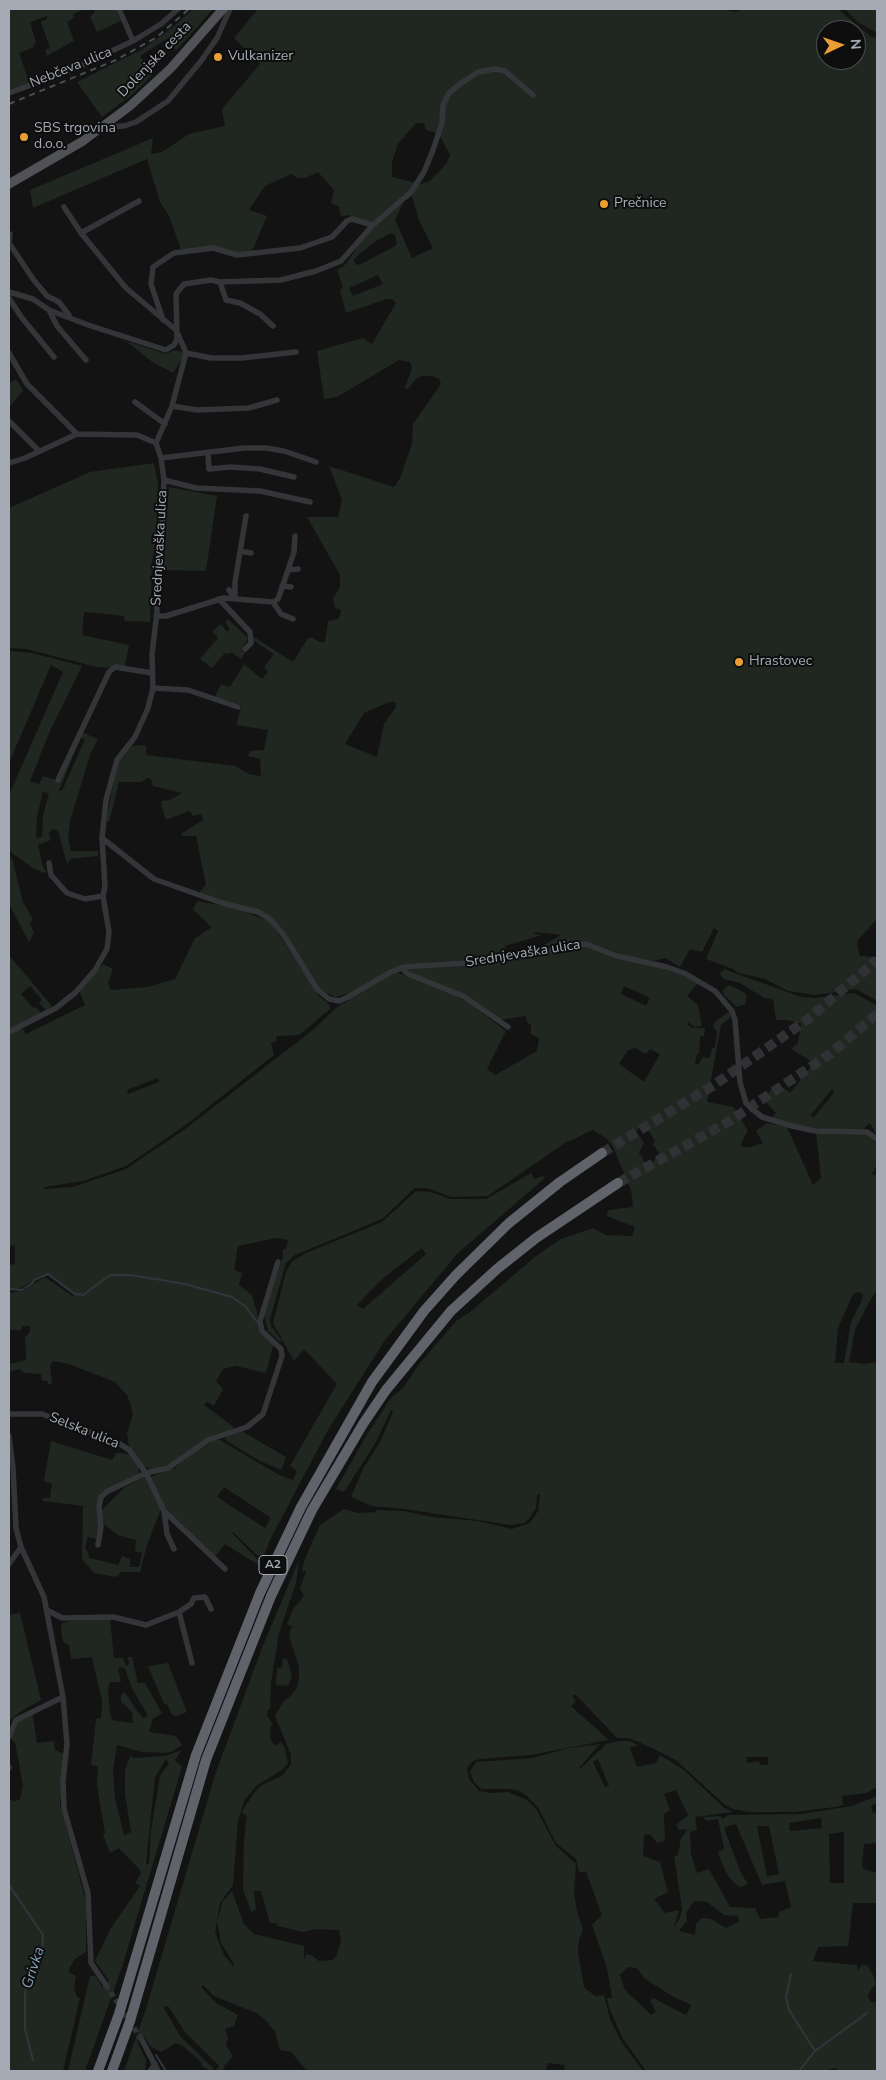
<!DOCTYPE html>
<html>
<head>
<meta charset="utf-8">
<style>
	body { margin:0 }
	#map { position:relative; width:886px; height:2080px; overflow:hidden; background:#131314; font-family:"Nunito Sans",sans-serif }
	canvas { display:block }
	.frame { position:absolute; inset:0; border:10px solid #a5abb4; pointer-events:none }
	.north { position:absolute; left:816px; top:20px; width:50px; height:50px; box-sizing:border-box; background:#0e0e0f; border:1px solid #4a4d51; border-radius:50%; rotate:87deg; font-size:14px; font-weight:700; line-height:20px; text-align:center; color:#a5abb4 }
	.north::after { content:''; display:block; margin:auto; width:18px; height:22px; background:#eb9e34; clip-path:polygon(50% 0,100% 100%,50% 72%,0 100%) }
</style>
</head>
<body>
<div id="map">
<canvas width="886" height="2080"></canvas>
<div class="frame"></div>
<div class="north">N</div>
</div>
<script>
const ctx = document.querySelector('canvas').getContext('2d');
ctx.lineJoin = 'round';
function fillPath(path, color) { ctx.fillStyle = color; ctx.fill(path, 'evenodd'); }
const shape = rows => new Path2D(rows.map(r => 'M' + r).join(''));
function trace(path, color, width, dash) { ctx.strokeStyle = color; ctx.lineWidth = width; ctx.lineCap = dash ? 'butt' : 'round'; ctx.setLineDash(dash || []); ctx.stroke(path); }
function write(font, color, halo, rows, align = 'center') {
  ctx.font = font + ' "Nunito Sans",sans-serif'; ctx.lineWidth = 4; ctx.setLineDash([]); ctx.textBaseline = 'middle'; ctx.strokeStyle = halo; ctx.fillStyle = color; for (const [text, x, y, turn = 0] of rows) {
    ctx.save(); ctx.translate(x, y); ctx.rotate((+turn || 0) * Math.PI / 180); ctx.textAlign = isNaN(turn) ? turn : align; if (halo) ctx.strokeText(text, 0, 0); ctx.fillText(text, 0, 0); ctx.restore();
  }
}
const green = shape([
	[9,9,85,9,73,14,74,18,67,22,74,41,47,56,45,50,50,48,41,22,47,19,47,16,30,22,36,43,33,44,34,47,19,53,30,84,9,90],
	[93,9,116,9,121,21,97,32,90,17,95,12],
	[193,9,213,9,176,51,168,38,140,56,152,75,133,94,102,117,77,82,141,50,172,28],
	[258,9,718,9,737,12,743,9,838,9,870,36,877,38,877,919,858,940,857,944,860,956,877,957,877,1001,856,989,815,995,788,991,765,979,739,973,733,969,706,959,718,931,714,928,702,952,690,949,680,967,665,958,654,961,629,957,587,942,565,943,518,953,518,950,542,946,561,935,535,932,534,934,542,935,505,946,506,956,401,966,350,993,335,997,319,989,270,917,200,895,200,891,206,885,196,836,181,836,182,833,203,820,201,814,193,816,189,811,166,820,161,805,162,801,170,800,182,793,153,786,151,779,148,778,141,782,119,782,109,822,106,821,117,765,132,746,146,745,146,755,235,766,249,774,261,776,260,759,248,756,250,751,264,750,268,730,236,725,242,705,215,697,221,684,230,687,244,664,262,679,268,672,264,667,274,654,251,639,254,637,293,662,308,638,313,638,319,642,325,642,328,621,339,619,341,610,335,608,333,599,340,587,340,575,307,517,338,517,342,500,329,466,394,487,400,478,412,444,413,424,441,384,439,379,432,376,422,376,416,379,408,389,405,388,412,368,410,362,399,360,337,397,324,399,317,351,363,338,372,344,396,303,392,299,387,299,346,313,340,290,343,287,337,270,346,264,370,228,367,224,350,220,350,215,341,216,339,207,331,203,334,190,318,172,305,178,298,178,291,174,265,186,249,210,267,216,254,247,247,254,231,251,181,249,169,216,160,202,147,159,33,208,30,190,153,138,151,154,162,152,189,134,225,126,222,109,260,64,234,38],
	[826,30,856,30,856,60,826,60],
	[416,123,424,123,426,130,439,134,450,155,446,164,430,181,421,184,392,177,392,162,398,144],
	[412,196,419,220,433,248,412,258,395,220,404,201],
	[391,233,395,235,397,244,395,246,363,263,357,265,354,262,354,259,374,242],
	[378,275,383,284,353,296,349,288],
	[389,702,395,702,396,707,384,724,377,757,345,744,364,713],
	[845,9,877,9,877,33,858,22],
	[126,341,166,354,175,350,186,353,173,373,151,361],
	[16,379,23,391,9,407,9,384],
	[154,463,158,485,157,530,152,563,150,622,125,621,124,616,84,612,82,635,129,645,124,669,97,667,26,649,9,648,9,508,90,472],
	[169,487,217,496,206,571,162,570],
	[228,619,247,637,247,640,241,650,245,653,241,659,231,652,229,654,225,653,212,668,200,659,218,638,212,631,221,624,227,632,230,629,225,622],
	[9,651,32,653,82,666,50,731,30,781,39,784,43,776,59,781,79,731,98,739,90,755,70,821,68,837,71,851,98,851,98,856,71,859,67,864,58,831,52,829,49,834,51,840,38,845,43,867,47,872,44,873,33,868,9,851,9,795,63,672,51,665,9,763],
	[80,738,85,739,62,791,59,791],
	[43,791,49,794,43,815,42,837,36,838,37,817],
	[9,856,12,858,23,902,33,919,30,923,34,933,29,942,9,904],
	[197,901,235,908,271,922,310,982,319,996,330,1005,330,1009,299,1035,277,1036,276,1041,271,1043,274,1055,187,1124,126,1166,83,1181,45,1187,44,1189,73,1187,126,1169,184,1130,314,1029,337,1007,396,972,453,994,470,1004,506,1031,487,1069,495,1075,537,1051,539,1039,531,1034,531,1025,527,1022,526,1016,499,1020,472,1001,409,973,407,969,504,962,584,946,658,966,699,982,687,996,698,1005,702,1026,694,1027,688,1022,687,1024,692,1028,705,1028,704,1036,700,1036,699,1054,697,1054,695,1063,698,1065,703,1057,710,1058,712,1048,715,1048,717,1032,713,1026,715,1022,728,1012,730,1012,731,1017,721,1025,707,1102,734,1107,748,1131,742,1141,741,1147,751,1147,763,1143,756,1131,767,1123,787,1127,813,1185,821,1178,816,1133,860,1133,869,1136,877,1143,877,1164,872,1174,877,1176,877,1290,868,1304,855,1330,849,1362,865,1364,877,1362,877,1787,866,1793,842,1796,843,1805,835,1807,794,1812,748,1812,733,1809,725,1805,676,1760,639,1742,628,1738,617,1738,575,1694,572,1696,576,1701,571,1706,609,1740,530,1755,480,1759,473,1761,467,1768,469,1779,479,1791,491,1793,508,1792,527,1800,536,1809,556,1846,576,1864,574,1893,577,1911,583,1930,579,1939,578,1952,584,1987,595,1996,604,1995,610,2019,621,2041,643,2071,564,2071,565,2065,548,2063,545,2071,307,2071,291,2052,280,2050,275,2031,263,2018,256,2013,214,1996,203,1985,201,1987,216,2003,238,2015,234,2026,225,2029,228,2038,226,2045,233,2056,224,2066,224,2069,221,2071,216,2070,219,2066,185,2032,168,2006,163,2007,181,2037,214,2069,210,2071,202,2066,201,2062,183,2046,176,2043,161,2052,150,2046,145,2037,137,2041,146,2060,145,2071,124,2071,145,2012,216,1772,262,1648,299,1560,296,1583,279,1633,271,1683,270,1709,268,1709,267,1715,273,1725,271,1726,270,1737,273,1744,276,1745,281,1742,285,1748,288,1763,282,1770,256,1786,244,1801,238,1821,233,1885,220,1903,215,1932,224,1955,233,1966,234,1964,221,1943,217,1921,223,1901,232,1891,244,1924,254,1934,304,1946,304,1960,306,1954,311,1955,319,1961,333,1960,337,1955,341,1940,339,1930,316,1929,303,1932,278,1926,276,1923,270,1923,261,1891,254,1891,256,1910,251,1912,243,1889,244,1840,247,1816,242,1813,243,1810,254,1793,262,1785,283,1775,291,1764,291,1755,275,1716,284,1701,290,1697,297,1688,299,1678,299,1667,289,1636,290,1629,293,1628,287,1624,293,1609,304,1596,300,1589,306,1571,302,1571,304,1561,320,1525,344,1509,358,1513,376,1512,376,1510,404,1511,432,1517,478,1521,512,1529,530,1523,538,1511,540,1494,537,1495,536,1508,529,1519,524,1523,511,1525,404,1509,372,1506,351,1497,363,1469,381,1440,393,1412,391,1410,376,1442,344,1492,336,1489,366,1436,390,1399,403,1388,420,1363,456,1321,470,1312,536,1256,561,1239,593,1228,606,1235,632,1236,635,1227,607,1216,608,1210,633,1207,631,1190,613,1147,606,1138,593,1130,565,1143,488,1196,451,1197,427,1188,415,1188,382,1219,295,1255,286,1263,270,1319,271,1326,282,1341,280,1342,268,1331,264,1315,283,1256,283,1249,286,1249,288,1240,276,1238,238,1246,234,1270,242,1273,239,1285,252,1295,262,1331,274,1343,266,1373,236,1366,223,1369,216,1381,223,1389,214,1406,207,1402,204,1405,235,1428,210,1439,173,1463,153,1470,144,1466,129,1447,127,1433,133,1414,131,1406,127,1395,115,1382,69,1364,53,1361,50,1365,52,1384,48,1384,48,1381,42,1381,41,1374,25,1373,19,1369,9,1372,9,1364,26,1360,25,1338,30,1332,30,1326,22,1326,21,1330,9,1330,9,1293,23,1291,45,1277,72,1296,74,1295,47,1275,17,1290,9,1290,9,1265,15,1264,15,1245,9,1246,9,1034,22,1028,26,1034,85,1005,79,990,103,964,113,969,108,983,111,990,148,987,175,979,195,938,211,928,206,921,193,910],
	[624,986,650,998,646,1006,621,994],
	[635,1048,646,1054,650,1049,660,1054,644,1082,619,1064,628,1050],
	[158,1078,159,1082,128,1094,127,1090],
	[644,1124,655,1141,653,1144,659,1153,649,1168,639,1153,644,1143,636,1131],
	[858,1292,863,1294,862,1300,851,1322,844,1363,835,1363,838,1328,853,1294],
	[746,1757,768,1757,768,1765,760,1765,759,1761,747,1763],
	[9,955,52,1006,46,1010,39,1003,42,1000,30,986,21,994,33,1008,36,1007,41,1013,9,1030],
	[724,969,801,997,815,998,855,993,877,1006,877,1136,870,1123,863,1129,823,1129,799,1126,773,1117,776,1113,764,1100,770,1091,774,1088,784,1088,790,1093,814,1063,791,1049,798,1043,801,1024,788,1020,776,1020,773,999,764,998,740,983,724,979,720,974],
	[832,1089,834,1093,814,1117,810,1116],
	[729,985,745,993,747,997,745,1004,737,1007,724,995,723,990],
	[531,1173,535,1179,542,1176,545,1178,458,1253,385,1340,328,1430,270,1540,263,1558,258,1556,233,1532,232,1533,259,1561,257,1564,225,1544,215,1557,169,1515,150,1480,151,1477,172,1468,176,1469,175,1467,200,1448,215,1440,220,1440,279,1475,293,1480,297,1471,290,1466,337,1384,304,1349,294,1361,273,1323,286,1272,292,1261,306,1253,382,1222,416,1191,431,1192,450,1199,486,1199],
	[422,1248,426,1254,363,1309,357,1305,381,1280],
	[224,1487,271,1518,265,1528,217,1497],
	[240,1430,286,1457,281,1470,260,1461,225,1440,225,1437],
	[51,1441,112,1460,116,1453,123,1453,131,1456,139,1468,138,1474,102,1492,97,1539,88,1537,85,1547,90,1558,118,1565,122,1556,130,1559,130,1567,139,1567,142,1553,135,1551,136,1540,118,1535,105,1525,101,1517,102,1510,125,1487,145,1477,161,1509,147,1545,140,1572,122,1572,116,1577,94,1573,82,1559,83,1506,43,1501,43,1498,50,1498,52,1484,44,1481],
	[20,1613,41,1700,20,1712,9,1721,9,1615],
	[110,1619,114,1658,123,1658,126,1666,129,1664,128,1657,132,1657,138,1683,145,1683,162,1713,153,1719,149,1732,176,1736,182,1745,171,1752,164,1753,142,1752,117,1745,113,1770,115,1798,124,1835,131,1832,125,1794,125,1771,130,1756,134,1758,165,1756,182,1750,175,1760,182,1767,122,1967,85,2071,68,2071,90,1976,96,1976,102,1987,109,1981,95,1961,111,1928,140,1886,135,1883,141,1873,140,1870,119,1848,110,1853,103,1835,105,1833,97,1786,98,1766,91,1765,96,1719,101,1718,102,1701,92,1657,71,1659,69,1645,63,1642,61,1630,62,1623,72,1621],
	[122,1667,125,1669,132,1688,148,1716,144,1718,137,1711,125,1692,121,1695,121,1702,132,1712,133,1722,131,1723,112,1720,110,1712,108,1689,110,1682,121,1682,118,1669],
	[166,1759,169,1763,160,1776,151,1830,149,1864,146,1864,155,1777],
	[283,1658,287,1659,292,1675,289,1684,286,1686,276,1685,277,1669,282,1667],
	[168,1663,187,1712,177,1716,172,1715,167,1704,164,1704,148,1666],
	[32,1709,37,1743,54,1741,55,1750,64,1754,60,1805,86,1901,86,1952,75,1959,69,1969,69,1972,76,1976,74,1989,77,1997,80,1998,63,2071,9,2071,9,1798,13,1801,20,1800,23,1786,15,1742,9,1737,19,1717],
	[620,1741,630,1741,638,1745,630,1748,637,1767,656,1763,660,1755,684,1770,723,1807,733,1812,695,1817,697,1830,690,1832,691,1854,697,1873,709,1869,730,1907,755,1908,760,1919,778,1917,779,1912,791,1907,785,1881,762,1885,736,1824,725,1827,725,1831,741,1873,748,1884,740,1887,733,1882,727,1874,719,1856,718,1852,724,1849,718,1819,706,1821,703,1817,721,1816,722,1819,729,1815,802,1814,852,1806,877,1796,877,1803,871,1806,873,1813,877,1813,877,1843,864,1844,862,1866,866,1870,877,1873,877,1903,853,1903,848,1946,818,1947,813,1961,857,1965,858,1972,861,1965,867,1965,872,1973,875,1980,875,1986,871,1989,868,1997,871,2002,877,2002,877,2071,840,2071,835,2068,824,2071,646,2071,623,2039,609,2008,607,1998,612,1998,607,1968,592,1925,602,1915,586,1872,579,1872,576,1859,556,1843,539,1809,527,1796,519,1791,509,1789,481,1789,474,1782,470,1771,476,1762,532,1758,569,1748,600,1744,579,1768,580,1769,606,1744],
	[598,1759,609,1786,605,1787,593,1762],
	[676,1790,688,1815,676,1825,679,1830,685,1829,687,1831,681,1838,678,1855,674,1856,682,1909,680,1918,674,1927,679,1910,665,1913,654,1899,668,1892,660,1862,643,1856,644,1835,650,1834,657,1843,665,1841,664,1814,670,1810,664,1794],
	[821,1818,822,1828,790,1831,789,1823],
	[757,1826,769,1826,779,1874,767,1876],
	[844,1832,844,1883,830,1883,829,1834],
	[694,1901,707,1902,724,1915,737,1916,740,1921,726,1928,711,1919,702,1918,696,1924,695,1935,679,1931,687,1921,686,1913],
	[628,1967,637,1968,644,1978,672,1996,691,2005,686,2015,653,1998,650,2001,656,2012,651,2015,625,1990,620,1975]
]);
const stream = shape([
	[9,1289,22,1290,33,1283,34,1280,48,1274,75,1294,83,1295,110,1275,131,1275,185,1284,232,1297,245,1306,258,1323],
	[9,1885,43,1935,42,1951,26,1985,25,1997,25,2029,33,2060],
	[791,1974,786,1997,789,2010,815,2051],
	[156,2055,166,2071],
	[799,2071,815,2051,867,2013]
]);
const minorTunnel = shape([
	[106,1985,142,2040]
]);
const motorwayTunnel = shape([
	[602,1153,714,1085,808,1019,877,960],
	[618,1183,728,1122,830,1054,877,1014]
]);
const minor = shape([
	[119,9,133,41],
	[9,93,67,72,133,41,161,24,178,9],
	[104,127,124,126,136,122,168,101,201,61,217,38,230,9],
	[64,207,81,233,126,288,176,330],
	[81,233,139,201],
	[10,234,9,243,33,279,47,296,59,302,69,315],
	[220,282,226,300,240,303,260,314,273,326],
	[9,292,33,299,49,310,88,325,166,350,174,345,177,339,176,294,184,284,211,280,220,282,281,280,316,271,341,261,373,225,411,192,424,172,433,150,442,123,443,105,449,93,460,84,478,72,495,69,505,71,533,95],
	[9,298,22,318,54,357],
	[49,310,57,326,86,360],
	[163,320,151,284,153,267,174,253,213,248,237,255,300,248,332,237,347,221,352,219,373,225],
	[9,353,27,384,77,434],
	[186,353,211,358,242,358,296,352],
	[135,402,165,424],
	[172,406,197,410,249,408,277,400],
	[9,421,38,450],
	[156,443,172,406,186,353,178,334],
	[208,453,209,469,231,467,260,469,294,477],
	[161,458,244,448,266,448,284,451,316,462],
	[9,463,25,458,77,434,137,435,156,443],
	[164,480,196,488,260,491,310,502],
	[240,551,251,553],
	[288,570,298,569],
	[282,586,291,587],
	[229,590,235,598,235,582,246,516],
	[219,599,250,632,251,643,245,649],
	[273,602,281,614,293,619],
	[156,616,166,616,224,598,273,602,278,599,288,570,294,552,295,536],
	[153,688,188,690,238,707],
	[58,780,109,672,115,667,152,673],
	[102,838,154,879,222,903,258,912,270,919,283,934,317,989,329,999,339,1001,348,997,391,972,404,967,494,961,586,944,617,956,667,967,686,974,715,991,732,1011,735,1020,740,1082,746,1103,751,1108,762,1117,792,1126,815,1131,867,1132,877,1139],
	[49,863,51,875,67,893,85,899,103,896],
	[401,968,408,974,463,996,508,1027],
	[9,1032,56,1008,76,992,95,970,107,949,109,932,103,896,105,886,102,838,106,800,117,760,135,737,148,708,153,688,152,654,157,612,156,571,162,526,164,480,161,458,156,443],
	[9,1414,42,1414,117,1442,129,1450,146,1473,164,1511,225,1569],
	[9,1436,13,1468,16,1528,21,1547,44,1597,63,1697,67,1744,63,1781,64,1809,88,1893,91,1963,106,1985],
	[164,1511,167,1534,174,1549],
	[98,1545,101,1527,99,1507,101,1497,108,1491,146,1473,168,1468,208,1440,247,1427,263,1414,282,1356,281,1349,262,1331,260,1321,278,1262],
	[9,1564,21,1547],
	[47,1610,62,1618,113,1617,146,1625,179,1612,192,1663],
	[179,1612,191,1604,194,1598,205,1597,211,1609],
	[9,1737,16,1720,63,1697],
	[9,1767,9,1768],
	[142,2040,158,2071],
	[150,2071,155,2064]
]);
const primary = shape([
	[9,184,83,141,130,106,171,68,223,9]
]);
const motorway = shape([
	[98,2071,119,2014,196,1755,260,1593,301,1507,372,1382,424,1311,456,1275,509,1223,560,1182,602,1153],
	[112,2071,130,2021,206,1760,271,1596,312,1510,363,1424,386,1390,451,1311,497,1269,536,1238,618,1183]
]);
const rail = shape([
	[9,104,116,60,157,37,189,9]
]);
const markers = [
	[218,57,5,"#eb9e34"],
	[24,137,5,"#eb9e34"],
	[604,204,5,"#eb9e34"],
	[739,662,5,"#eb9e34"]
];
const shields = [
	[273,1565,28]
];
const shieldNames = [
	["A2",273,1565]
];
const poiNames = [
	["Vulkanizer",228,57],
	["SBS trgovina",34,129],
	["d.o.o.",34,145],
	["Prečnice",614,204],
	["Hrastovec",749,662]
];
const streetNames = [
	["Dolenjska cesta",155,60,-46],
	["Nebčeva ulica",71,68,-22],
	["Srednjevaška ulica",160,548,-87],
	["Srednjevaška ulica",523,954,-9],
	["Selska ulica",84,1431,22]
];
const waterNames = [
	["Grivka",34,1968,-72]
];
fillPath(green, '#1f2720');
trace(stream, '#2d373d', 2);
trace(minorTunnel, '#303134', 5.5, [5.5, 3]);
trace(motorwayTunnel, '#303134', 10, [10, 5]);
trace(minor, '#343539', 5.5);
trace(primary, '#505258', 9);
trace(motorway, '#60646a', 10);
trace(rail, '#4b4d52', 2, [6, 5]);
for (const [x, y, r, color] of markers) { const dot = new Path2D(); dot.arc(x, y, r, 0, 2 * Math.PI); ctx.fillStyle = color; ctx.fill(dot); trace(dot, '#0e0e0f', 2); }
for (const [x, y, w] of shields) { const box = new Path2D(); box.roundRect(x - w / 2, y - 9.5, w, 19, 4); ctx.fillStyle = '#0e0e0f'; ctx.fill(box); trace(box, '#a5abb4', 1); }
write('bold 12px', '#a5abb4', null, shieldNames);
write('14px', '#a5abb4', '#0e0e0f', poiNames, 'left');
write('14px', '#a5abb4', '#0e0e0f', streetNames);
write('italic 15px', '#7c9caf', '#0e0e0f', waterNames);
</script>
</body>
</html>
